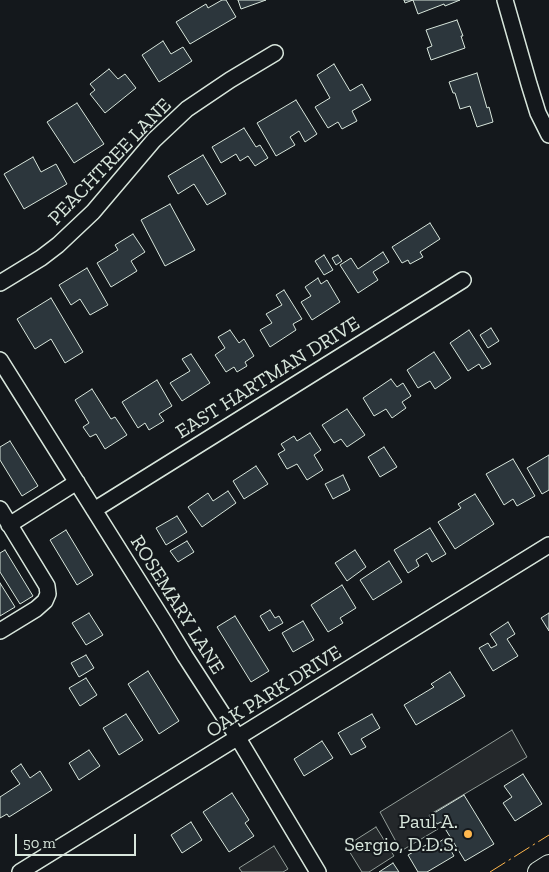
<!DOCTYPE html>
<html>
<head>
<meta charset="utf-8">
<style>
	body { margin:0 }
	#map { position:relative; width:549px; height:872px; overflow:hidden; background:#14181c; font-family:"Zilla Slab",serif }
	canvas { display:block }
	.scale { position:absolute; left:15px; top:834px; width:121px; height:22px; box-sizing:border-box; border:2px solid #d8e6dc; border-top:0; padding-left:6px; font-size:15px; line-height:18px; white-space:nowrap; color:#d8e6dc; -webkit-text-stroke:4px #14181c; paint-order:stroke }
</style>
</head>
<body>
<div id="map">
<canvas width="549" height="872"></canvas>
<div class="scale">50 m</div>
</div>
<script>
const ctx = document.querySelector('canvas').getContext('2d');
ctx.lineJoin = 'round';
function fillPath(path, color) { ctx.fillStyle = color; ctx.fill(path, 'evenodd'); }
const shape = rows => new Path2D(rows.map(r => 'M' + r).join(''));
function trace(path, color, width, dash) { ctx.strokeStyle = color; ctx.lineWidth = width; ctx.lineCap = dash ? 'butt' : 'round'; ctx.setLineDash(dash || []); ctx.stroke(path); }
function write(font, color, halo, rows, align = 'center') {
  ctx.font = font + ' "Zilla Slab",serif'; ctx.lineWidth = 4; ctx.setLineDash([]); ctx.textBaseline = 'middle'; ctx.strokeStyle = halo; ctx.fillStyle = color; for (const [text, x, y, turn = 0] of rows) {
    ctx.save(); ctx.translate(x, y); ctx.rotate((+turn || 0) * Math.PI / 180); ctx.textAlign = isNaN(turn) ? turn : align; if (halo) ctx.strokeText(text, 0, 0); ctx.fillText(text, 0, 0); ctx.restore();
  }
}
const parking = shape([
	[512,730,527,757,429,815,438,829,401,851,380,812,512,730],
	[376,827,394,856,369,872,362,872,346,846,376,827],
	[274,846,288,869,283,872,242,872,239,868,274,846]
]);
const building = shape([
	[222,0,226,0,236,17,190,44,176,22,206,4,208,8,222,0],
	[238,0,266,0,241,9,238,0],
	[404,0,460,0,445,6,444,4,418,14,413,0,405,3,404,0],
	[457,20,463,36,461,36,465,48,431,60,427,48,432,46,426,30,457,20],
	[163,41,171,54,183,47,192,61,159,82,142,55,163,41],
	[334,64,350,91,362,84,371,100,352,111,357,121,342,129,338,122,328,128,315,107,330,98,317,75,334,64],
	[109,69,118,79,125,74,136,88,105,113,90,94,95,90,90,84,109,69],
	[477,73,487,108,489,107,493,122,477,127,470,106,460,109,455,93,453,93,449,82,477,73],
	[296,100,317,134,305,142,299,131,290,137,295,145,276,156,257,123,296,100],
	[77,103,104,144,74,163,47,122,77,103],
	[244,128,256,147,260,145,268,158,255,166,248,156,240,161,236,154,221,163,212,147,244,128],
	[203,155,226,194,207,205,194,184,178,194,168,176,203,155],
	[33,157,41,172,56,164,67,184,24,209,4,174,33,157],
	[170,204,195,250,165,266,141,220,170,204],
	[430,223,440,239,420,252,423,257,410,264,408,260,402,263,392,247,430,223],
	[133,234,145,252,131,261,137,271,111,287,97,263,118,250,115,245,133,234],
	[383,252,389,262,373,272,378,280,358,293,340,265,351,258,358,269,383,252],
	[324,255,333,270,324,275,315,261,324,255],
	[338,255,342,261,336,265,332,258,338,255],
	[87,268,108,305,90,315,80,299,71,305,59,285,87,268],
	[318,278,321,284,327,280,340,302,312,320,301,302,311,296,305,287,318,278],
	[284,290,302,319,293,324,296,330,270,347,260,330,272,323,266,314,282,305,276,295,284,290],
	[51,298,83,352,65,363,51,339,35,349,17,319,51,298],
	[491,328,499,341,488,348,480,335,491,328],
	[230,330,239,343,244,339,254,356,245,362,247,366,237,372,234,367,226,372,215,355,225,348,218,337,230,330],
	[469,330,491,364,482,369,479,364,468,371,450,343,469,330],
	[434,352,451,378,435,389,430,381,418,388,407,370,434,352],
	[191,354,210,383,182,401,170,383,190,371,182,359,191,354],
	[391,379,397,387,403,383,411,396,402,402,406,408,392,418,386,409,374,416,363,398,391,379],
	[157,380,172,406,159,414,164,421,149,430,145,423,138,428,122,402,157,380],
	[92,389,111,419,115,417,127,435,105,449,96,434,90,437,83,427,89,423,75,400,92,389],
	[347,409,365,435,347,447,341,439,334,443,322,425,347,409],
	[310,433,321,450,314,455,323,470,307,480,297,464,287,469,278,454,285,450,281,444,294,436,297,441,310,433],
	[10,441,38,486,22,496,0,460,0,447,10,441],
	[384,447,397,467,380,477,368,457,384,447],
	[549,455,549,490,542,494,527,468,549,455],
	[513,459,535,496,517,506,513,499,504,505,486,474,513,459],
	[256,466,268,484,244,499,233,481,256,466],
	[343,475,350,490,333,499,325,484,343,475],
	[228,491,236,503,202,527,188,507,208,493,213,501,228,491],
	[475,494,494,524,455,549,438,522,461,508,458,504,475,494],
	[177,516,187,532,166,545,156,528,177,516],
	[430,528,446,554,432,562,427,553,416,560,419,566,408,573,394,550,430,528],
	[66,530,93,575,77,585,50,540,66,530],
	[187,541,194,552,178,562,170,551,187,541],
	[5,550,33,596,20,604,0,572,0,553,5,550],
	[355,550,366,567,347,581,335,563,355,550],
	[389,561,402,582,373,600,360,580,389,561],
	[0,583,15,607,0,616,0,583],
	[342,585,356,608,340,618,343,623,328,632,311,605,342,585],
	[270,610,275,618,279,616,283,623,269,631,260,616,270,610],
	[89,613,103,635,86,645,72,623,89,613],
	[549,613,549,631,541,618,549,613],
	[235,616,269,671,251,682,217,627,235,616],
	[303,621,314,640,293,652,282,633,303,621],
	[508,622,515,634,507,639,518,656,493,671,479,648,488,643,491,648,497,645,490,634,508,622],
	[86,655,94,668,79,677,71,663,86,655],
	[148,671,179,721,159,734,128,684,148,671],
	[450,672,465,696,416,725,404,705,434,687,431,684,450,672],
	[86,678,97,695,80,706,69,688,86,678],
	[126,714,143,740,119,755,103,728,126,714],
	[372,714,380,728,361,739,366,747,351,755,338,733,372,714],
	[322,741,333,758,304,776,294,759,322,741],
	[89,750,100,766,79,780,69,763,89,750],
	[21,764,30,778,40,771,52,790,9,817,7,814,0,818,0,797,20,784,11,771,21,764],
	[523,774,542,804,515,821,503,803,512,797,504,786,523,774],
	[232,793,249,820,245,823,254,836,229,852,203,812,232,793],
	[464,795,494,844,465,861,441,822,437,824,431,815,464,795],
	[191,822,202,840,182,853,171,835,191,822],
	[444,839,454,856,427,872,418,872,408,855,426,845,428,849,444,839],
	[393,863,399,872,379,872,393,863]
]);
const minor = shape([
	[505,0,529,84,538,113,549,135],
	[0,283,41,258,58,245,93,212,154,140,187,109,230,80,275,53],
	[0,360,165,623,185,656,238,738,318,872],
	[0,509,47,586,48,594,45,601,36,609,0,631],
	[94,510,463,280],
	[9,525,77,482],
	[20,872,549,545]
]);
const secondary = shape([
	[538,872,549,865]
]);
const power = shape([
	[490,872,549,835]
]);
const markers = [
	[468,834,5,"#ffb74d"]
];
const streetNames = [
	["PEACHTREE LANE",110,162,-46],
	["EAST HARTMAN DRIVE",268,378,-32],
	["ROSEMARY LANE",177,605,58],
	["OAK PARK DRIVE",274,692,-32]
];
const poiNames = [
	["Paul A.",458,822],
	["Sergio, D.D.S.",458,845]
];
fillPath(parking, '#24282b');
trace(parking, '#939e99', 1);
fillPath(building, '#2c363c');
trace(building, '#d8e6dc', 1);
trace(minor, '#d8e6dc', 18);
trace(secondary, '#d8e6dc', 22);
trace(minor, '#14181c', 15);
trace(secondary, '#14181c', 20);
trace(power, '#ffb74d', 1, [18, 4, 2.5, 4]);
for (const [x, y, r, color] of markers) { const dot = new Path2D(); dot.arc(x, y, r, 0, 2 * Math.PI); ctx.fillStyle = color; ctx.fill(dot); trace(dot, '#14181c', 2); }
write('20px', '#d8e6dc', '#14181c', streetNames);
write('20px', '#d8e6dc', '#14181c', poiNames, 'right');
</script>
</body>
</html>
